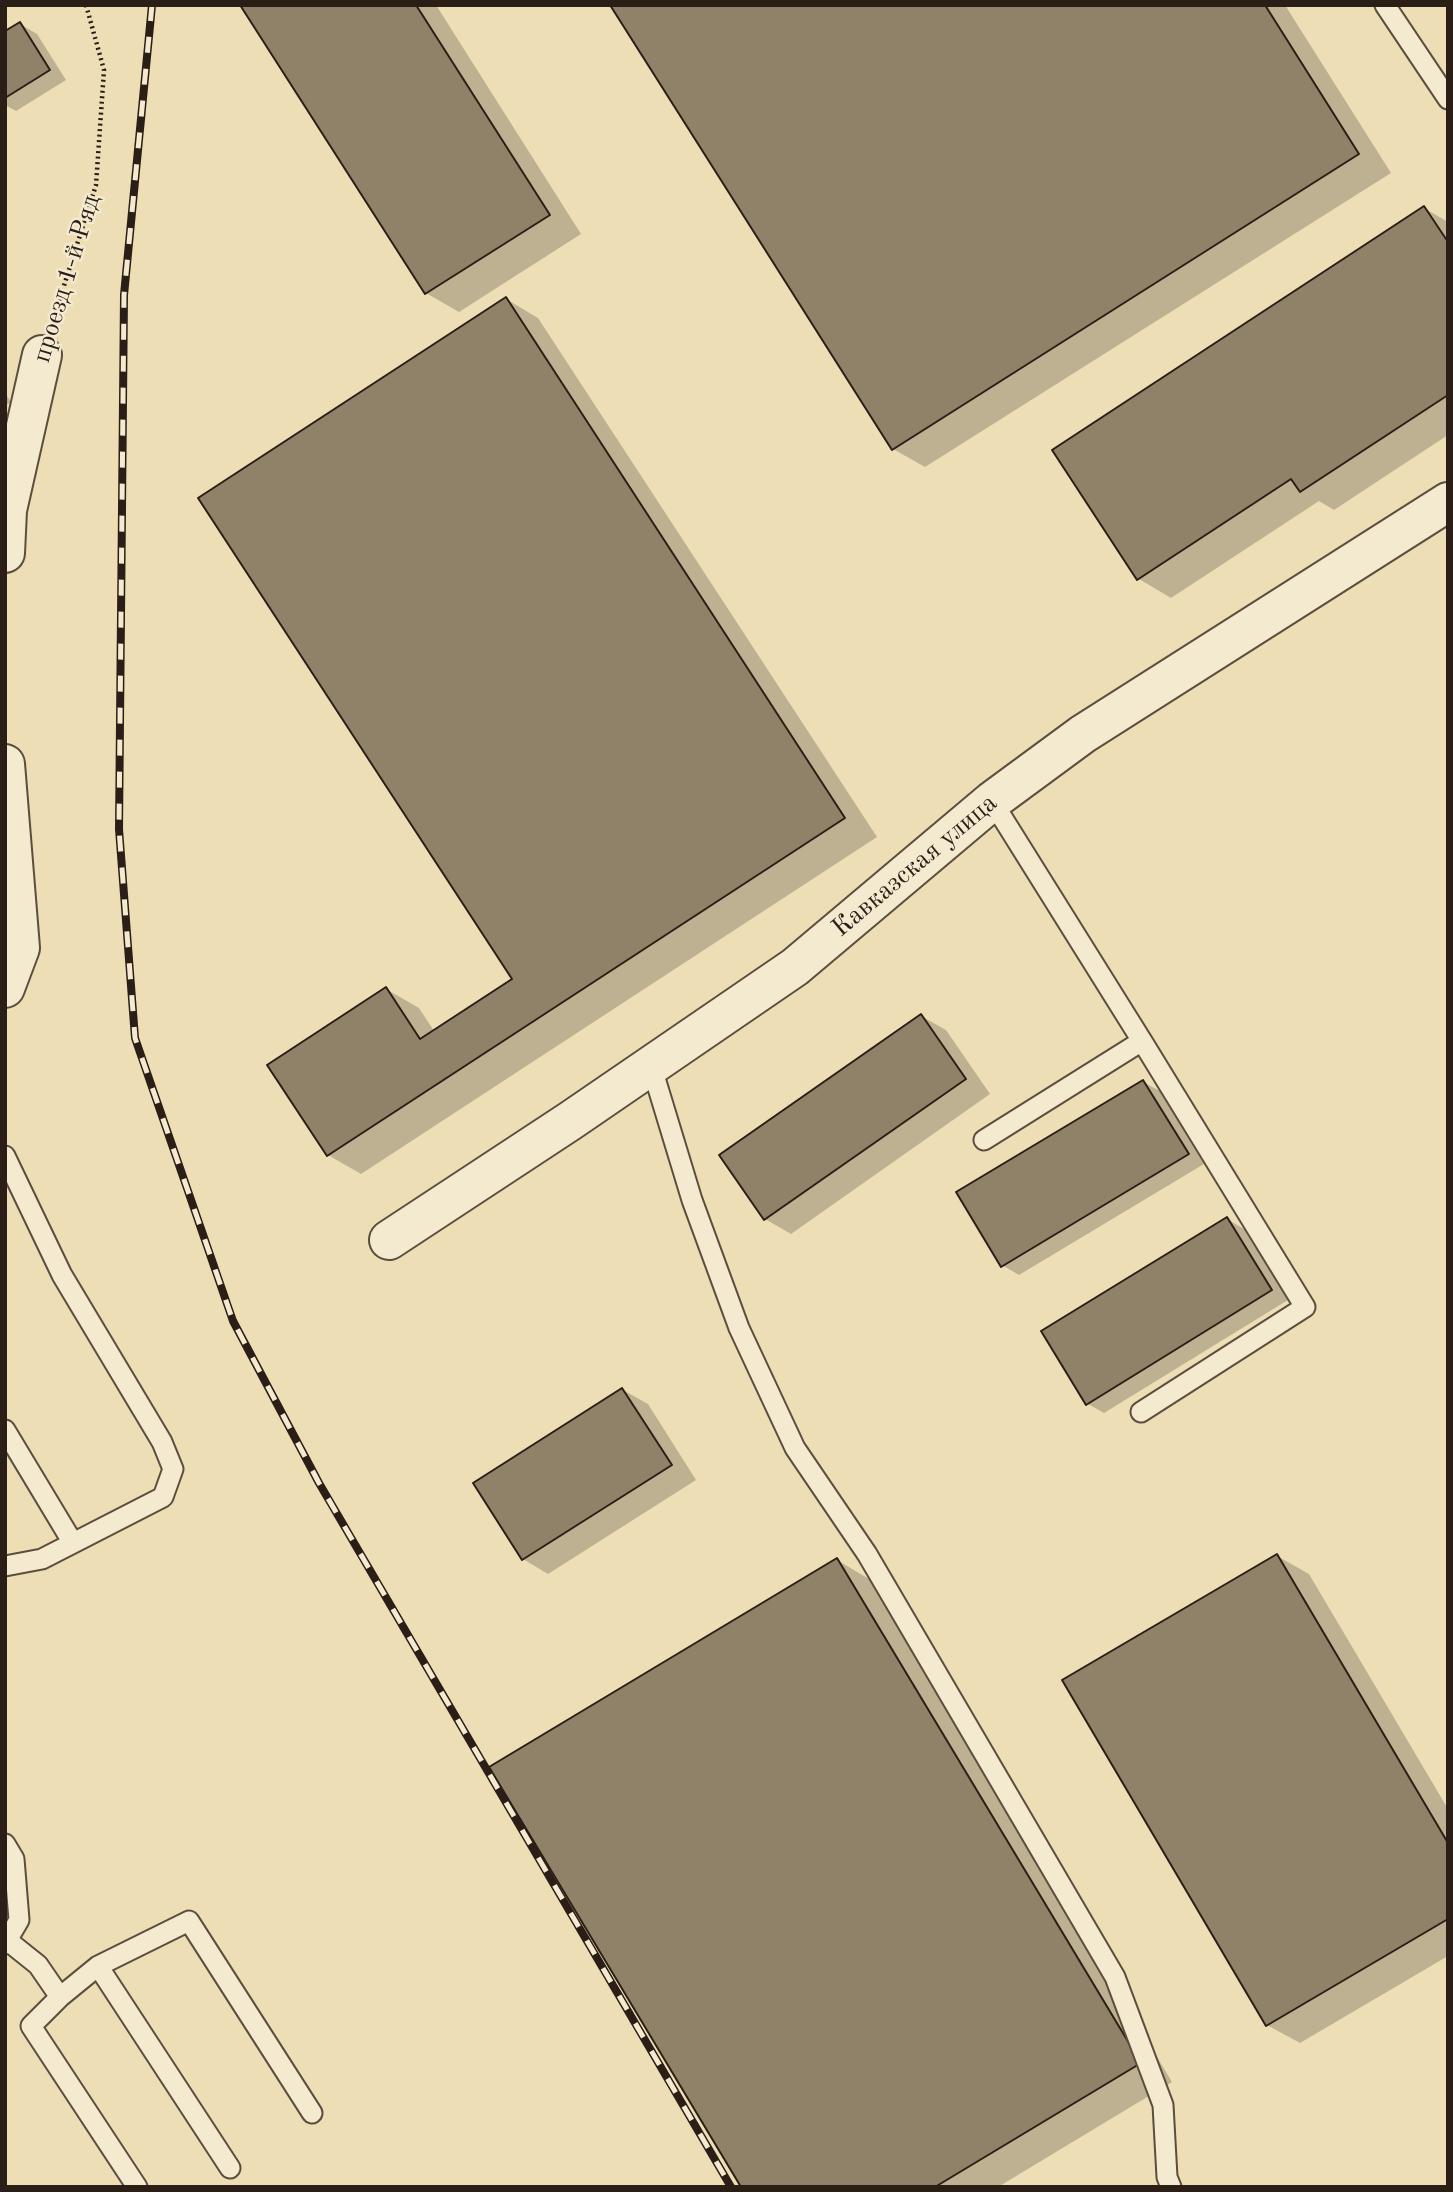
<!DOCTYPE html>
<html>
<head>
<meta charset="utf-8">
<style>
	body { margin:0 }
	#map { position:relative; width:1453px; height:2192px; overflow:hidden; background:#eddeb6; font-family:"Old Standard TT",serif }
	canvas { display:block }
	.frame { position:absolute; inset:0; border:7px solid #2b1e16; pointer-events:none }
</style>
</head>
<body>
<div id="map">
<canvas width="1453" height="2192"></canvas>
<div class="frame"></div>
</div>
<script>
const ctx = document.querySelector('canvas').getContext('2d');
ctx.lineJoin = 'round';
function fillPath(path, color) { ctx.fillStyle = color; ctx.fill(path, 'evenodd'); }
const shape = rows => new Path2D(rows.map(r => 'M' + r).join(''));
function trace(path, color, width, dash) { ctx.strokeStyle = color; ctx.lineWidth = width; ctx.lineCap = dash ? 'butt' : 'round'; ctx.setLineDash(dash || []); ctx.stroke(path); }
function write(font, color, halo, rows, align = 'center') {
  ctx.font = font + ' "Old Standard TT",serif'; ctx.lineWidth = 5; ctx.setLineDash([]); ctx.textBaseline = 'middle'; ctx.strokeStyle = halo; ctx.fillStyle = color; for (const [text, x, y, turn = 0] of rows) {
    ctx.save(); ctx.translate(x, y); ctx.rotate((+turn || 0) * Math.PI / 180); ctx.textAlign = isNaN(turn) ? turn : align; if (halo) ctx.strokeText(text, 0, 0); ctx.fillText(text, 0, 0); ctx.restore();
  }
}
const shadow = shape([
	[242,5,436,5,581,234,459,312,426,293],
	[612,5,1285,5,1391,173,925,467,893,449],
	[20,24,37,34,66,80,16,111,5,105,5,34],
	[1424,208,1448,222,1448,435,1334,510,1319,501,1171,598,1139,579],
	[506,299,538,318,877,837,361,1174,328,1155,386,989,419,1008,434,1031,514,979],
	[5,393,11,402,5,406],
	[921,1016,946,1030,990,1094,791,1234,765,1219,721,1156],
	[1143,1082,1160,1091,1204,1164,1019,1275,1002,1265],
	[1227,1219,1244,1229,1288,1300,1104,1413,1088,1404],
	[623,1390,648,1404,696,1480,548,1574,523,1559,475,1483],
	[1277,1556,1309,1574,1448,1809,1448,1956,1300,2043,1267,2025],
	[837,1560,869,1579,1172,2082,998,2187,743,2187]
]);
const building = shape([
	[240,5,416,5,550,215,425,294,240,5],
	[610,5,1265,5,1359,154,892,450,610,5],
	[20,22,50,70,5,98,5,31,20,22],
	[1424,206,1448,242,1448,395,1300,492,1291,479,1137,580,1052,450,1424,206],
	[506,297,845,818,327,1156,267,1065,386,987,420,1039,512,979,198,498,506,297],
	[921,1014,966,1079,764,1220,719,1155,921,1014],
	[1143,1080,1189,1154,1001,1267,956,1192,1143,1080],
	[1227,1217,1272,1290,1086,1405,1041,1331,1227,1217],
	[622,1388,672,1465,522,1560,473,1483,622,1388],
	[1277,1554,1448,1843,1448,1919,1266,2026,1062,1680,1277,1554],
	[837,1558,1141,2063,935,2187,741,2187,489,1767,837,1558]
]);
const path = shape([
	[54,317,96,185,104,70,86,5]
]);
const service = shape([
	[1385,5,1448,99],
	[651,1065,692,1200,739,1328,795,1448,867,1554,1115,1977,1163,2105,1167,2177,1171,2187],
	[984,1140,1142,1041,992,801],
	[5,1156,62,1275,162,1442,173,1469,163,1497,42,1559,5,1566],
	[1141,1412,1305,1307,1142,1041],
	[5,1430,73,1543],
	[5,1844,14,1859,19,1920,5,1944],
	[8,1941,38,1965,60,1997,31,2026,137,2187],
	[98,1966,230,2168],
	[60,1997,98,1966,189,1921,312,2113]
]);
const minor = shape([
	[5,553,7,510,42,355],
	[5,764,20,948,5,988],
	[389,1240,570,1121,795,967,992,801,1083,734,1448,502]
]);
const rail = shape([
	[152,5,124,295,119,829,135,1038,233,1321,319,1483,731,2187]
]);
const streetNames = [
	["проезд 1-й Ряд",67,279,-73],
	["Кавказская улица",915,866,-40]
];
fillPath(shadow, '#0003');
fillPath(building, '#908269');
trace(building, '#2b1e16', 2);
trace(service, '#5c4e3e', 23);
trace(minor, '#5c4e3e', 42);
trace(path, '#2b1e16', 4.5, [2, 3.5]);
trace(service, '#f3ead0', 19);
trace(minor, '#f3ead0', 38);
trace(rail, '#2b1e16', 8);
trace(rail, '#f3ead0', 5, [16]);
write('26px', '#2b1e16', '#f3ead0', streetNames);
</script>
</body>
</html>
